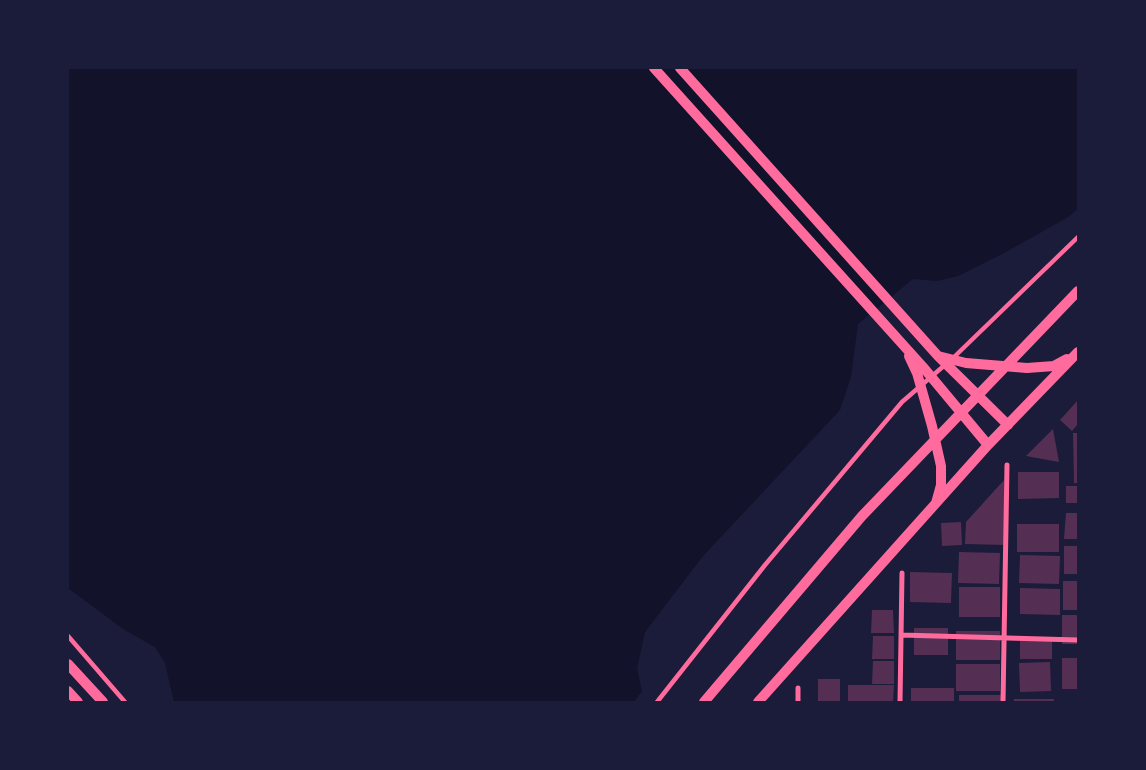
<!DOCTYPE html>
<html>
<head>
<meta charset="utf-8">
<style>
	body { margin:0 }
	#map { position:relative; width:1146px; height:770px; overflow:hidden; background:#1b1b3a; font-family:"Noto Serif",serif }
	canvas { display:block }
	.frame { position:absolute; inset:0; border:69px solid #1b1b3a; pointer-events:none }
</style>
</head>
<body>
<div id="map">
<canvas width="1146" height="770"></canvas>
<div class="frame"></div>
</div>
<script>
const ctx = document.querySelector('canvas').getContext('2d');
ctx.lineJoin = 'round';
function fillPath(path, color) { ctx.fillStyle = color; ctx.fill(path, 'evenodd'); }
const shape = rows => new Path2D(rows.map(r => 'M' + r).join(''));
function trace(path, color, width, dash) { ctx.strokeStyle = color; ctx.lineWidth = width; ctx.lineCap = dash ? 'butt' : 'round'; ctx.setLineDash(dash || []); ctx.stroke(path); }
const water = shape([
	[68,68,1078,68,1078,209,1068,217,1006,252,958,276,937,281,913,279,858,324,851,377,840,410,703,556,645,632,637,669,642,691,634,702,174,702,165,663,155,647,123,629,68,588]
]);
const building = shape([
	[1078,400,1078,424,1072,431,1060,420],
	[1053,429,1059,462,1026,456],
	[1073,433,1078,433,1078,483,1074,483],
	[1018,472,1059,472,1059,498,1018,499],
	[1004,480,1006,545,965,544,966,522],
	[1066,486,1078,486,1078,503,1066,503],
	[1066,513,1078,513,1078,539,1064,539],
	[961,522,962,545,942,546,941,523],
	[1017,524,1059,524,1059,552,1017,552],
	[1064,546,1078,546,1078,574,1064,574],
	[959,552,1000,553,999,584,958,583],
	[1020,555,1060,556,1059,584,1019,583],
	[910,572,952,573,951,603,910,602],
	[1063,581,1078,581,1078,610,1063,610],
	[959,587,1000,587,1000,617,959,617],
	[1020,588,1060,589,1060,615,1020,614],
	[872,610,893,610,894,633,871,633],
	[1062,615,1078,615,1078,644,1062,644],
	[914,628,948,628,948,655,914,655],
	[956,631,1000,631,1000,660,956,660],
	[873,636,894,636,894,659,872,659],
	[1020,637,1052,637,1052,659,1020,659],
	[1062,658,1078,658,1078,689,1062,689],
	[873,661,894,661,894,684,872,684],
	[1050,662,1051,691,1020,692,1019,663],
	[956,664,1000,664,1000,691,956,691],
	[818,679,840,679,840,702,818,702],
	[848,685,894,685,893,702,848,702],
	[911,688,954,688,954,702,911,702],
	[959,695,1002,695,1002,702,959,702],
	[1014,699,1054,699,1054,702,1014,702]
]);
const pedestrian = shape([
	[952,359,1078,237],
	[68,636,125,702],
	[657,702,765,565,902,402,946,364]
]);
const minor = shape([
	[901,635,1078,640],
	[798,702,798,688],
	[900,702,902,573],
	[1003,702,1007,465]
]);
const secondary = shape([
	[654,68,923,367,988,445],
	[680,68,938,356,1008,425],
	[909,356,917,373,932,426,941,466,941,485,936,503],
	[938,356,966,363,1027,368,1054,366,1067,359],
	[68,664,103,702],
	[68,691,78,702],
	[704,702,862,516,1078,291],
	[758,702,988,445,1078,352]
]);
fillPath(water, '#12122b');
fillPath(building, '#542f53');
trace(pedestrian, '#ff6b9d', 4.5);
trace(minor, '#ff6b9d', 5);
trace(secondary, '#ff6b9d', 10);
</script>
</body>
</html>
